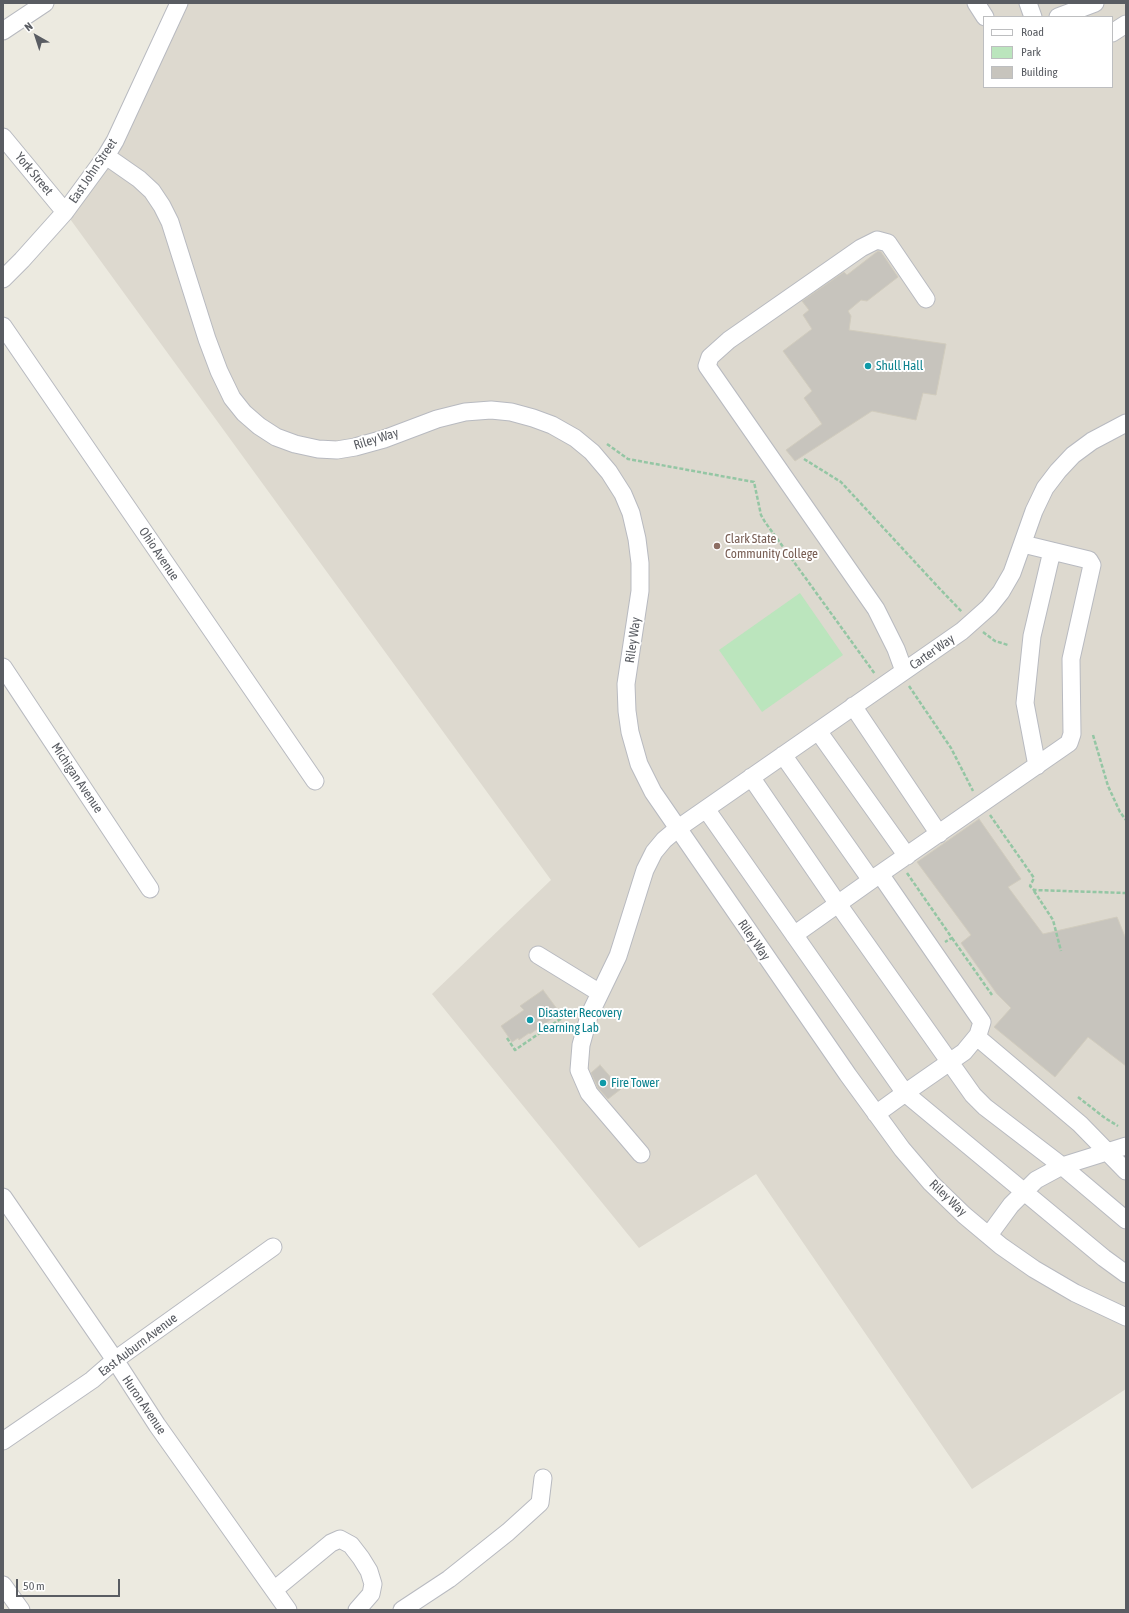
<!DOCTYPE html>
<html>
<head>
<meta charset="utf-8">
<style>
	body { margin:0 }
	#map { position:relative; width:1129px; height:1613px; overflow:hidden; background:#eceae0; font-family:"Asap Condensed",sans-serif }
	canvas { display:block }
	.frame { position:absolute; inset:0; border:4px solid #595c62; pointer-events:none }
	.legend { position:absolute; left:983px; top:16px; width:130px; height:72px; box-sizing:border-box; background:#fff; border:1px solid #bdbec0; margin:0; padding:5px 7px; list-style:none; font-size:12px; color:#595c62 }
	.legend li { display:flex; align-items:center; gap:8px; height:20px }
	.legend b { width:20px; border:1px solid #bdbec0 }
	.north { position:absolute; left:16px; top:16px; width:40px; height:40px; -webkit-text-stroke:3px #fff; paint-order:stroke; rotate:321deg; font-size:11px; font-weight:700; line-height:16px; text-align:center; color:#595c62 }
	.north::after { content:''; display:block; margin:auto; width:14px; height:18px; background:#595c62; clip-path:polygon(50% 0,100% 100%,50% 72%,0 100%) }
	.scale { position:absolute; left:16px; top:1579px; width:104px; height:18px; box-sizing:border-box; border:2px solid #595c62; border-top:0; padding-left:5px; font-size:12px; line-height:14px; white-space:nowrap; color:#595c62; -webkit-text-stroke:3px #fff; paint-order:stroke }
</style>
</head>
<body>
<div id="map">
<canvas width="1129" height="1613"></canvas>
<div class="frame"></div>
<ul class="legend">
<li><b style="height:5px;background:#fff"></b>Road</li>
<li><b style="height:11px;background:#bbe5bd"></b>Park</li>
<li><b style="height:11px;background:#c7c4bd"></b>Building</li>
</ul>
<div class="north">N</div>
<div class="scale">50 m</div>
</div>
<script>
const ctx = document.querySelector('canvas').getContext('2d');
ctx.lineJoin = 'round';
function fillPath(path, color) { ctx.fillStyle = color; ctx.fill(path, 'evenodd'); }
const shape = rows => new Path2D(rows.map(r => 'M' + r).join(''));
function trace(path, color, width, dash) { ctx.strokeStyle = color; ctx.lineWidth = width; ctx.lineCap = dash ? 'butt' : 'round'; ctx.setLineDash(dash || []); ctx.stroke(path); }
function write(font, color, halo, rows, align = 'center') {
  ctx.font = font + ' "Asap Condensed",sans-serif'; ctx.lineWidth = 4; ctx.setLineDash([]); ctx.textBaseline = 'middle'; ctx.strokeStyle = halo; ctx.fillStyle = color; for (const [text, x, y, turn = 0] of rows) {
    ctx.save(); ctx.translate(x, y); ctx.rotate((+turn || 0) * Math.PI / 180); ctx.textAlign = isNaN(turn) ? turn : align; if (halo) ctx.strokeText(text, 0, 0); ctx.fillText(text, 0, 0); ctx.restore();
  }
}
const education = shape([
	[179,3,1126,3,1126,1389,972,1489,756,1174,639,1248,432,994,551,880,65,212,79,192],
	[984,17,1112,17,1112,87,984,87]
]);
const green = shape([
	[800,593,843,655,762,712,719,650]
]);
const building = shape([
	[878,251,881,252,898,277,867,301,861,300,848,311,851,316,849,330,946,344,936,395,923,393,916,420,872,411,795,461,786,450,822,424,804,398,812,391,783,351,812,329,803,315,809,310,802,301,844,272,847,275,878,251],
	[979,819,1021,879,1008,887,1043,934,1117,917,1126,939,1126,1066,1088,1037,1055,1077,994,1027,1011,1008,997,994,961,943,971,935,917,862,979,819],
	[543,990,560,1013,530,1034,529,1033,519,1040,518,1038,512,1042,501,1026,524,1010,520,1006,543,990],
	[600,1065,621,1089,608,1099,598,1088,591,1073,600,1065]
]);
const path = shape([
	[607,444,628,459,754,482,761,515,765,522,875,674],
	[804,459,841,482,939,588,962,612],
	[983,632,995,641,1008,645],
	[909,686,951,748,973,791],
	[1093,735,1108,786,1120,812,1126,820],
	[990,815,1034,878,1030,886,1034,890,1126,893],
	[907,873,952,938,945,942],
	[1034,891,1053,920,1061,951],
	[952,938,992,995],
	[507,1038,515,1050,575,1009],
	[1078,1097,1105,1118,1118,1126]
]);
const minor = shape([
	[976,3,985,17],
	[1028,3,1033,17],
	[1058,17,1095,3],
	[3,31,45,3],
	[1112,33,1126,24],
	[3,137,65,212],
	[106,156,139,179,152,191,162,206,170,222,207,339,219,371,232,398,244,413,259,426,276,437,295,444,318,449,337,450,355,447,384,439,437,419,465,412,491,410,511,412,533,418,552,425,575,438,592,452,609,472,623,494,631,513,637,539,640,563,640,591,626,684,627,711,630,732,639,764,653,792,848,1075,902,1149,931,1183,964,1215,1001,1246,1034,1269,1075,1293,1126,1317],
	[3,279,22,260,65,212,106,156,115,141,179,3],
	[3,326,315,781],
	[3,667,150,889],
	[904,671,896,649,876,609,707,366,710,357,729,340,861,248,877,240,888,243,926,299],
	[853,706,939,834],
	[818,731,907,856],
	[783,755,871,880],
	[1037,766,1025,703,1032,636,1052,551],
	[751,777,838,904,973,1095,985,1107,1062,1166,1126,1220],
	[706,809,905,1093,876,1114],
	[880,874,1069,743,1072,734,1071,659,1092,565,1089,560,1023,544],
	[794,935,880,874,982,1022,978,1035,964,1052,905,1093,1104,1258,1126,1274],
	[538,955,600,993],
	[977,1037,1080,1124,1126,1171],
	[641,1154,589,1093,579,1070,581,1045,589,1016,618,956,645,870,654,852,664,840,677,829,962,631,989,607,1001,592,1012,573,1034,511,1045,488,1058,471,1073,455,1092,441,1126,423],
	[3,1197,115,1360,157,1425,288,1610],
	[989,1235,1011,1205,1036,1180,1062,1166,1126,1146],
	[3,1441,92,1380,115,1360,273,1247],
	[3,1585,21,1610],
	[274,1590,331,1543,340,1539,351,1545,361,1558,369,1571,373,1584,371,1594,357,1610],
	[402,1610,449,1579,508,1532,540,1503,543,1478]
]);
const markers = [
	[868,366,4,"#0f9aa8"],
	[717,546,4,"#8d6e63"],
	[530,1020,4,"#0f9aa8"],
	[603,1083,4,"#0f9aa8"]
];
const streetNames = [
	["East John Street",93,171,-56],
	["York Street",34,174,50],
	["Riley Way",376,439,-17],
	["Ohio Avenue",159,554,56],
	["Riley Way",633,640,-82],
	["Carter Way",932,652,-35],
	["Michigan Avenue",77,778,56],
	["Riley Way",754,940,55],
	["Riley Way",948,1198,44],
	["East Auburn Avenue",138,1345,-37],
	["Huron Avenue",144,1405,56]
];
const cultureNames = [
	["Shull Hall",876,366],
	["Disaster Recovery",538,1013],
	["Learning Lab",538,1028],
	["Fire Tower",611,1083]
];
const educationNames = [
	["Clark State",725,539],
	["Community College",725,554]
];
fillPath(education, '#ddd9cf');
fillPath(green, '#bbe5bd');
fillPath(building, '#c7c4bd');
trace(building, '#d1ccbe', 1);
trace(minor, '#b8bac0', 19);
trace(path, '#94c6a4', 2.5, [4, 2]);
trace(minor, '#fff', 17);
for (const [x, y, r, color] of markers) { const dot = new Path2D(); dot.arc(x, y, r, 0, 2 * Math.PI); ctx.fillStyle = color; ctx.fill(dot); trace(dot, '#fff', 1.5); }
write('13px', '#595c62', '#fff', streetNames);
write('13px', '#0d838f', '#fff', cultureNames, 'left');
write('13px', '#785e54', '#fff', educationNames, 'left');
</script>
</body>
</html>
